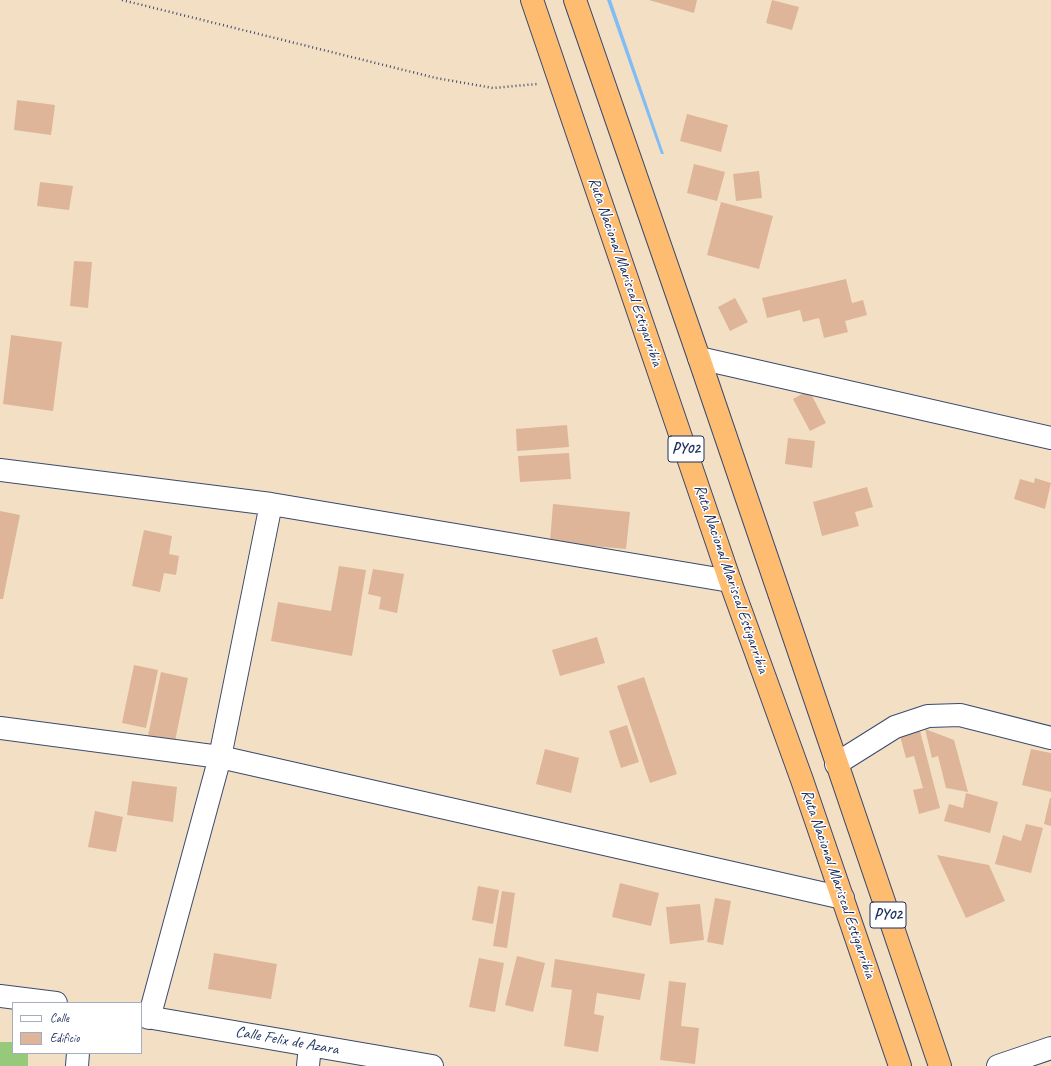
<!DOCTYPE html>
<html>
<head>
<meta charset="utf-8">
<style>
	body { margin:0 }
	#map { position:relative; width:1051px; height:1066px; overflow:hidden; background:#f3e0c4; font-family:Caveat,sans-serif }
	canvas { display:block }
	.legend { position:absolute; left:12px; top:1002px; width:130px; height:52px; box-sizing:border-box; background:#fff; border:1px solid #a4acbf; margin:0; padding:5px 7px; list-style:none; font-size:12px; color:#1b2f5e }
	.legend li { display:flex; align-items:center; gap:8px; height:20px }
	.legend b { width:20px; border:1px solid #a4acbf }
</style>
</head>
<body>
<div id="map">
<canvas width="1051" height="1066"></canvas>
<ul class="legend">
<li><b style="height:5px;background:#fff"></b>Calle</li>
<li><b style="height:11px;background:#deb598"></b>Edificio</li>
</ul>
</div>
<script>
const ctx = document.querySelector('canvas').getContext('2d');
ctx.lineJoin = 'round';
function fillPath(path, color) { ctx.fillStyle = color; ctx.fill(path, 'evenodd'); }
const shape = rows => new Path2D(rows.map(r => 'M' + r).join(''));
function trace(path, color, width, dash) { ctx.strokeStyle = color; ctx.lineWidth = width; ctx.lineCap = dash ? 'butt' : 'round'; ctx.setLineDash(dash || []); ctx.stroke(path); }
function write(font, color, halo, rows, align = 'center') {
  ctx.font = font + ' Caveat,sans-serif'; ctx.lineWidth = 3; ctx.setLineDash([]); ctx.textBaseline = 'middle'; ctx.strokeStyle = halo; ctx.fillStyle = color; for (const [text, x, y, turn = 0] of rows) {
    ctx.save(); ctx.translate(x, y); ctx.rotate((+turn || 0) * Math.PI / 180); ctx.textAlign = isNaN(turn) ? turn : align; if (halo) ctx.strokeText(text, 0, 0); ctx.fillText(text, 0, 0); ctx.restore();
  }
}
const green = shape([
	[0,1042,13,1042,13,1053,28,1053,28,1066,0,1066]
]);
const water = shape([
	[607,0,611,0,664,154,661,154]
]);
const building = shape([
	[649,0,697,0,694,13],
	[772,0,799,7,792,30,766,23],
	[17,100,55,105,51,135,14,130],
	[687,114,728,125,721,152,680,141],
	[694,164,725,172,717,201,687,193],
	[759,171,762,198,736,201,733,174],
	[40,182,73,186,69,210,37,206],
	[721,202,773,216,759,269,707,255],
	[74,261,92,262,88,308,70,306],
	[846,279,852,303,863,300,867,315,845,321,848,332,824,338,819,318,803,322,800,310,767,318,762,298],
	[735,298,748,322,730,331,718,307],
	[11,335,62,342,53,411,3,404],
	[809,390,826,423,810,431,793,399],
	[567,425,569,447,517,451,516,429],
	[788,438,815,441,812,468,785,464],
	[569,453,571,479,520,482,518,456],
	[1035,478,1051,483,1045,509,1014,499,1020,479,1034,483],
	[867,487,873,507,855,512,859,526,822,536,813,502],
	[553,504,630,512,626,549,550,542],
	[0,511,20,515,3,599,0,599],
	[144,530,172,536,169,554,179,556,176,575,164,573,160,592,132,586],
	[339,566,366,570,352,656,271,641,278,602,331,611],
	[373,569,404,574,397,613,379,609,381,597,368,594],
	[597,637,605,663,560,676,552,650],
	[134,665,158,670,146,728,122,723],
	[161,672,188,678,175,741,148,736],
	[644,677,677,774,650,783,617,686],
	[627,725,639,762,621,768,609,731],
	[925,729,954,740,968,792,946,788,938,756,932,758],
	[920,731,940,808,919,814,913,790,923,788,914,756,906,758,900,736],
	[545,749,579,758,571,793,536,784],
	[1031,749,1051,753,1051,792,1022,785],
	[132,781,177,787,173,822,127,815],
	[966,793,998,802,990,833,944,821,949,804,963,808],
	[1050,798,1051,798,1051,826,1044,824],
	[95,811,123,817,116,852,88,847],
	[1026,824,1043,828,1031,873,995,864,1003,835,1021,841],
	[937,855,989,865,1005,901,966,918],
	[620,883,659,893,651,926,612,917],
	[478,886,499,890,493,924,472,920],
	[502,891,515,893,507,948,493,946],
	[715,898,731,901,723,945,707,942],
	[700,904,704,940,670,944,666,907],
	[214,953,277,964,271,999,208,989],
	[517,956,545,963,533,1012,505,1005],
	[479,958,504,963,495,1012,469,1007],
	[555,959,645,974,640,1000,597,993,594,1014,604,1016,598,1052,564,1046,572,990,551,987],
	[669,981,686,983,681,1026,699,1028,695,1064,660,1060]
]);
const path = shape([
	[122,0,436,78,493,88,537,84]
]);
const minor = shape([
	[699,358,1051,438],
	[0,470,271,504,730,581],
	[0,728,220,757,843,898],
	[836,764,895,727,928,716,960,715,1051,738],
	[0,996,56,1003],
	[141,1016,432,1066],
	[149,1018,220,757,271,504],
	[77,1066,78,1053],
	[308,1066,310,1045],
	[998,1066,1051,1048]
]);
const trunk = shape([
	[532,0,730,581,802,780,900,1066],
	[575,0,699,358,940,1066]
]);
const shields = [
	[686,449,36],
	[888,915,36]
];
const shieldNames = [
	["PY02",686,449],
	["PY02",888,915]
];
const streetNames = [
	["Ruta Nacional Mariscal Estigarribia",625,272,71],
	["Ruta Nacional Mariscal Estigarribia",731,579,71],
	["Ruta Nacional Mariscal Estigarribia",838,884,71],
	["Calle Felix de Azara",287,1041,10]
];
fillPath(green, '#96ca7a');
fillPath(water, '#81bdf4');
fillPath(building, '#deb598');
trace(minor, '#3b4a6d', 24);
trace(trunk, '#3b4a6d', 24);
trace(path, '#3b4a6d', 2.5, [1, 3]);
trace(minor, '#fff', 22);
trace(trunk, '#febc70', 22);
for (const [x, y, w] of shields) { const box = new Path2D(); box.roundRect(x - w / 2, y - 13, w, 26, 3); ctx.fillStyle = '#fff'; ctx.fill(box); trace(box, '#1b2f5e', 1); }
write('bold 15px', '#1b2f5e', null, shieldNames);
write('16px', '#1b2f5e', '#fff', streetNames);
</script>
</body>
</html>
